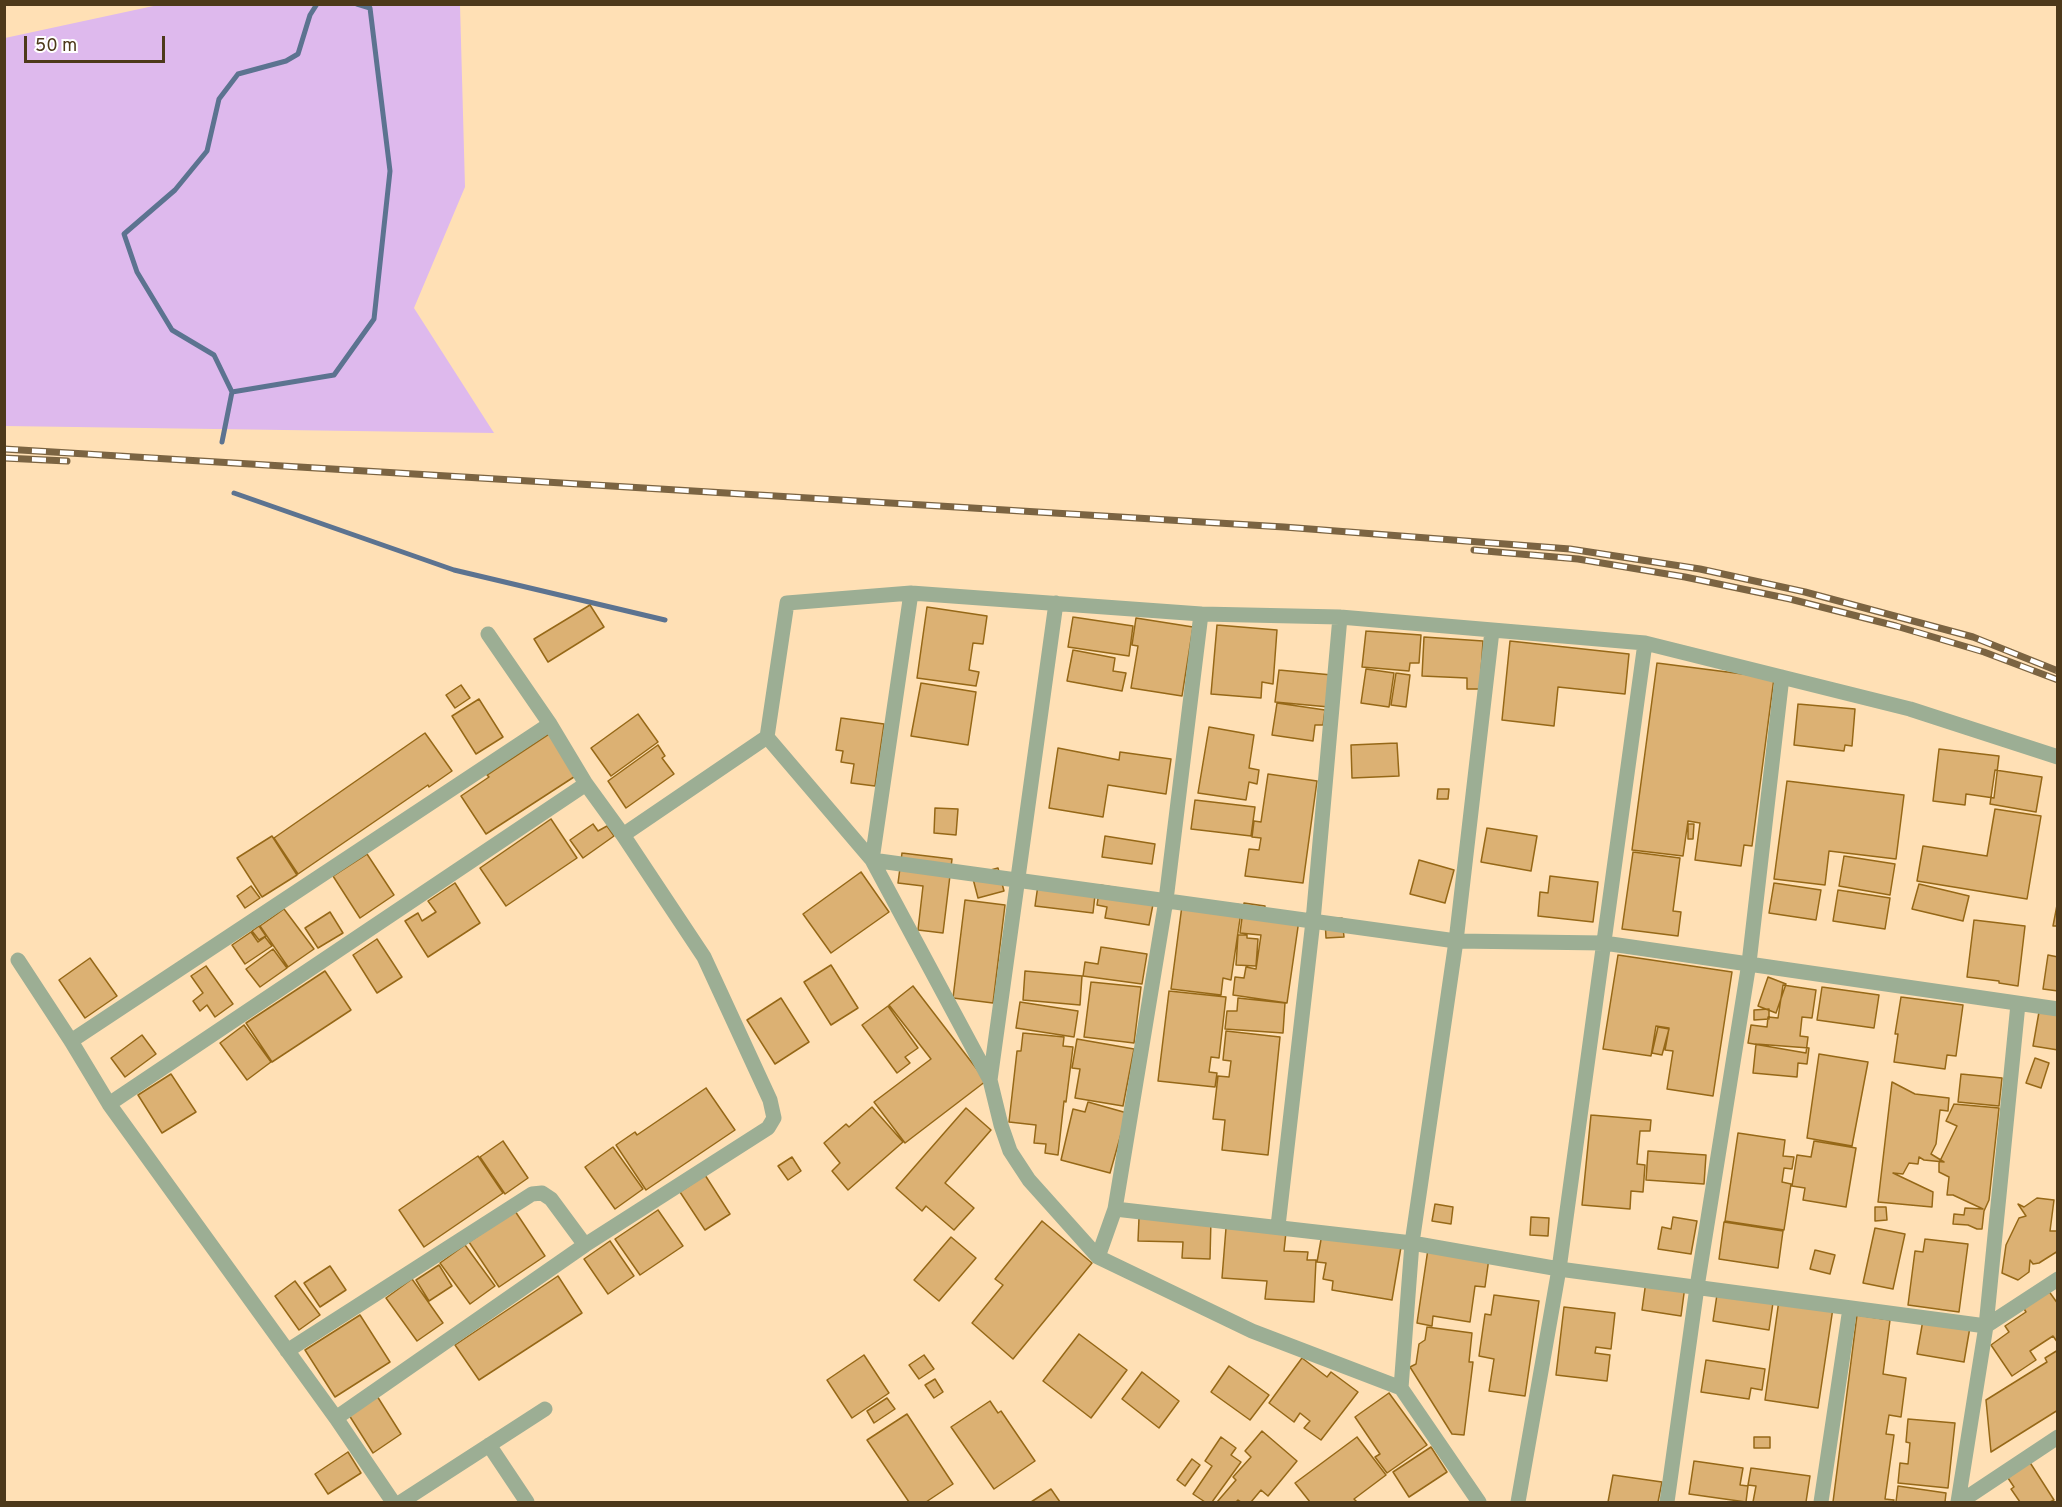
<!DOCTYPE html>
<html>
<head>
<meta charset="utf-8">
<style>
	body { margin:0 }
	#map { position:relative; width:2062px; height:1507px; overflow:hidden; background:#ffe0b5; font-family:Overpass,sans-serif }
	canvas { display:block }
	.frame { position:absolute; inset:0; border:6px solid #4d391a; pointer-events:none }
	.scale { position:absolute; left:24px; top:36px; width:141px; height:27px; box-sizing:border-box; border:3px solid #4d391a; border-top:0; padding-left:8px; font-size:18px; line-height:21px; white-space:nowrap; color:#4d391a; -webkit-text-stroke:4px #fff; paint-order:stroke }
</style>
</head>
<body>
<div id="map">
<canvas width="2062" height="1507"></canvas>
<div class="frame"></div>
<div class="scale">50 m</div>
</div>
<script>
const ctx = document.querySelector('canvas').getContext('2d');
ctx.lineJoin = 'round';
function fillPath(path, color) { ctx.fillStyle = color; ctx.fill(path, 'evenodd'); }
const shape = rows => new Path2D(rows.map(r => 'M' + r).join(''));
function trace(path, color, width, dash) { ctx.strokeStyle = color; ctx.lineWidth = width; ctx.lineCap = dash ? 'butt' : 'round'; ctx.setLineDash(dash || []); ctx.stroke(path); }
const green = shape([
	[158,5,460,5,465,187,414,308,494,433,5,426,5,38]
]);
const stream = shape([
	[232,392,214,355,172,330,137,272,124,234,175,190,207,151,219,99,238,74,286,61,298,54,310,15,317,4],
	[222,442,232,392,334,375,374,319,390,171,370,8,357,4],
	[234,493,454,570,665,620]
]);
const building = shape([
	[590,605,604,627,548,662,534,639,590,605],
	[927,607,987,616,983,644,973,643,969,670,979,672,976,686,917,678,927,607],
	[1073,617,1133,626,1129,656,1068,647,1073,617],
	[1136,618,1193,627,1182,696,1131,688,1138,646,1132,645,1136,618],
	[1217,625,1277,630,1273,684,1262,682,1261,698,1211,694,1217,625],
	[1366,631,1421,635,1419,663,1410,663,1409,671,1362,667,1366,631],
	[1424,637,1483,641,1480,689,1467,689,1467,678,1422,676,1424,637],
	[1510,641,1629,654,1625,694,1558,687,1554,726,1502,720,1510,641],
	[1073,650,1115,658,1113,671,1126,673,1122,691,1067,681,1073,650],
	[1657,663,1774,678,1752,846,1744,845,1741,866,1695,860,1700,823,1688,821,1683,856,1632,850,1657,663],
	[1366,669,1394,673,1389,707,1361,703,1366,669],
	[1279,670,1332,675,1329,707,1275,702,1279,670],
	[1396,673,1410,675,1406,707,1391,705,1396,673],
	[921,683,976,692,968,745,911,736,921,683],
	[461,685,470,698,455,708,446,695,461,685],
	[479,699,503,737,476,754,452,716,479,699],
	[1277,703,1325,710,1323,725,1315,725,1313,741,1272,735,1277,703],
	[1798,704,1855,709,1852,746,1845,745,1844,751,1794,745,1798,704],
	[638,714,658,742,611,776,591,748,638,714],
	[841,718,884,724,875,786,851,783,854,764,841,762,843,751,836,750,841,718],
	[1209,727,1254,735,1249,768,1259,770,1257,784,1249,782,1246,800,1198,793,1209,727],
	[425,733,452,771,429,787,428,785,298,874,274,838,425,733],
	[549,734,577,775,486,834,461,796,489,777,487,775,549,734],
	[1397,743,1399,776,1352,778,1351,745,1397,743],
	[658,745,665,756,662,758,674,774,626,808,608,781,658,745],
	[1058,748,1119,760,1120,752,1171,759,1166,794,1108,785,1103,817,1049,808,1058,748],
	[1939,749,1999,756,1994,798,1966,794,1965,805,1933,801,1939,749],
	[1995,770,2042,777,2036,812,1990,804,1995,770],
	[1268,774,1317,781,1303,883,1245,876,1249,849,1259,850,1261,838,1252,837,1254,821,1261,822,1268,774],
	[1787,781,1904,795,1896,859,1829,851,1825,885,1774,879,1787,781],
	[1438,789,1449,789,1448,799,1437,799,1438,789],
	[1195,800,1255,807,1251,836,1191,829,1195,800],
	[935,808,958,809,956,835,934,833,935,808],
	[1995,809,2041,816,2027,899,1917,881,1923,846,1987,856,1995,809],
	[551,819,577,858,506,906,480,868,551,819],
	[593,824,598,831,607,826,614,836,583,858,570,840,593,824],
	[1688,824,1694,824,1693,839,1688,839,1688,824],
	[1487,828,1537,836,1531,871,1481,862,1487,828],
	[272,836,297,875,262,897,237,858,272,836],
	[1105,836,1155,844,1152,864,1102,857,1105,836],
	[1633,852,1680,858,1673,911,1681,912,1678,936,1622,929,1633,852],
	[902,853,952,859,943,933,918,930,923,886,898,883,902,853],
	[367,854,394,895,360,918,333,876,367,854],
	[1844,856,1895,864,1890,895,1839,886,1844,856],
	[1419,860,1454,870,1445,903,1410,894,1419,860],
	[998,868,1004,891,978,898,972,875,998,868],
	[861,872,889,912,831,953,803,914,861,872],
	[1550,876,1598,882,1593,922,1538,916,1540,892,1548,893,1550,876],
	[1039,878,1096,886,1093,913,1035,906,1039,878],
	[455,883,480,923,428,957,405,921,418,913,422,921,436,912,428,901,455,883],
	[1774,883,1821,890,1816,920,1769,913,1774,883],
	[1919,884,1969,896,1963,921,1912,909,1919,884],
	[1100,885,1155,894,1149,925,1105,918,1107,907,1097,905,1100,885],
	[251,886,260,898,245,908,237,896,251,886],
	[1838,890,1890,898,1885,929,1833,921,1838,890],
	[1183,898,1242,905,1231,980,1223,978,1221,995,1171,989,1183,898],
	[965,900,1005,905,993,1003,953,998,965,900],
	[2058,900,2058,926,2053,926,2058,900],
	[1244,903,1265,906,1264,918,1300,913,1287,1003,1233,995,1235,977,1244,978,1246,967,1256,969,1261,935,1240,933,1244,903],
	[284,909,314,949,288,967,260,926,284,909],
	[330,912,343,933,318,948,305,928,330,912],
	[1342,918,1344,937,1326,938,1325,919,1342,918],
	[1974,920,2025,926,2018,986,1999,983,1999,981,1967,977,1974,920],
	[259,926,266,936,259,940,252,931,259,926],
	[251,932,258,942,265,937,272,946,245,964,232,945,251,932],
	[1238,935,1247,935,1247,938,1258,939,1256,966,1236,965,1238,935],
	[377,939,402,977,377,993,353,955,377,939],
	[1101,947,1147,954,1142,984,1083,976,1085,962,1098,964,1101,947],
	[273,949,287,968,260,987,246,969,273,949],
	[1618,955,1732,972,1713,1096,1667,1089,1673,1051,1665,1050,1669,1028,1656,1026,1651,1056,1603,1049,1618,955],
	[2048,955,2058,957,2058,991,2043,989,2048,955],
	[90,958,117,996,85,1018,59,980,90,958],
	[831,965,858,1008,831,1025,804,982,831,965],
	[206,966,233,1004,215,1017,207,1005,200,1011,193,1001,203,993,191,976,206,966],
	[325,971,351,1010,272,1062,246,1023,325,971],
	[1025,971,1082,976,1080,1005,1023,1000,1025,971],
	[1768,977,1786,984,1776,1013,1758,1006,1768,977],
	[1091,982,1141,987,1134,1043,1084,1037,1091,982],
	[1783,985,1816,990,1812,1018,1802,1017,1800,1036,1808,1037,1806,1053,1748,1043,1751,1025,1767,1027,1768,1017,1778,1018,1783,985],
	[913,986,986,1081,905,1143,874,1102,931,1059,889,1005,913,986],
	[1822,987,1879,995,1874,1028,1817,1020,1822,987],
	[1169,991,1226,997,1219,1058,1211,1057,1209,1072,1217,1073,1215,1087,1158,1081,1169,991],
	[1901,997,1963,1005,1956,1056,1947,1055,1945,1069,1894,1062,1898,1034,1895,1034,1901,997],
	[781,998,809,1042,775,1064,747,1020,781,998],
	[1238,998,1285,1003,1283,1033,1225,1029,1227,1011,1237,1011,1238,998],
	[1020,1002,1078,1011,1074,1037,1016,1028,1020,1002],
	[888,1006,918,1048,905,1057,910,1063,897,1073,862,1025,888,1006],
	[1769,1009,1769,1019,1754,1020,1754,1010,1769,1009],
	[2039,1012,2058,1015,2058,1050,2033,1046,2039,1012],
	[244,1025,271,1062,247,1080,220,1043,244,1025],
	[1658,1027,1669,1029,1662,1055,1652,1053,1658,1027],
	[1226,1031,1280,1037,1268,1155,1222,1150,1225,1120,1213,1119,1218,1076,1229,1077,1231,1061,1223,1060,1226,1031],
	[1023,1033,1064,1037,1063,1046,1073,1047,1066,1102,1064,1101,1058,1155,1045,1153,1046,1144,1034,1143,1036,1125,1009,1122,1017,1051,1021,1051,1023,1033],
	[142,1035,156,1054,125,1077,111,1058,142,1035],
	[1077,1039,1134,1049,1123,1106,1075,1098,1080,1069,1072,1068,1077,1039],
	[1756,1044,1809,1048,1807,1064,1798,1063,1797,1077,1753,1073,1756,1044],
	[1819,1054,1868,1062,1852,1146,1807,1138,1819,1054],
	[2035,1058,2049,1063,2041,1088,2026,1083,2035,1058],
	[171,1074,196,1112,162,1133,138,1095,171,1074],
	[1961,1074,2002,1078,1999,1106,1958,1102,1961,1074],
	[1892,1082,1915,1094,1949,1098,1948,1111,1940,1110,1936,1144,1931,1154,1944,1162,1924,1160,1919,1157,1918,1164,1909,1163,1903,1174,1893,1173,1933,1192,1932,1207,1878,1202,1892,1082],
	[706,1088,735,1130,646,1190,616,1145,635,1132,637,1135,706,1088],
	[1088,1102,1127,1113,1110,1173,1061,1160,1073,1109,1085,1112,1088,1102],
	[1954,1104,1999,1108,1989,1200,1984,1211,1982,1229,1977,1229,1968,1225,1953,1224,1954,1214,1964,1215,1965,1208,1983,1209,1953,1195,1947,1195,1949,1177,1939,1172,1939,1163,1957,1126,1946,1121,1954,1104],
	[872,1107,903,1142,848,1190,832,1171,840,1163,824,1143,846,1124,849,1127,872,1107],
	[966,1108,991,1130,945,1183,974,1208,954,1230,926,1206,922,1211,896,1188,966,1108],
	[1591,1115,1651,1120,1650,1131,1640,1131,1637,1164,1645,1165,1643,1192,1631,1191,1630,1209,1582,1205,1591,1115],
	[1738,1133,1785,1140,1783,1156,1794,1157,1792,1169,1784,1168,1782,1182,1791,1184,1784,1230,1725,1221,1738,1133],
	[503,1141,528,1178,505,1194,480,1157,503,1141],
	[1814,1141,1856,1148,1846,1207,1803,1200,1805,1188,1792,1186,1797,1155,1811,1157,1814,1141],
	[613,1147,643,1189,615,1209,585,1167,613,1147],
	[1648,1151,1706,1155,1704,1184,1646,1180,1648,1151],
	[478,1156,503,1193,424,1247,399,1210,478,1156],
	[792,1157,801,1171,788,1180,778,1166,792,1157],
	[705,1175,730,1214,705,1230,680,1192,705,1175],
	[2037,1198,2054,1200,2050,1231,2058,1231,2058,1251,2039,1263,2033,1264,2030,1260,2029,1272,2018,1280,2002,1273,2006,1245,2019,1218,2026,1216,2018,1204,2024,1207,2037,1198],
	[1435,1204,1453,1207,1451,1224,1432,1221,1435,1204],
	[1875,1207,1886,1207,1887,1220,1875,1221,1875,1207],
	[658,1210,683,1246,640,1275,615,1239,658,1210],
	[515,1211,545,1256,499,1287,469,1242,515,1211],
	[1531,1217,1549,1218,1548,1236,1530,1235,1531,1217],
	[1673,1217,1697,1221,1691,1254,1658,1249,1662,1227,1671,1229,1673,1217],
	[1139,1218,1211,1219,1210,1259,1182,1258,1183,1242,1138,1241,1139,1218],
	[1042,1221,1092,1263,1013,1359,972,1323,1003,1285,995,1279,1042,1221],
	[1724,1222,1783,1231,1778,1268,1719,1259,1724,1222],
	[1226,1228,1286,1232,1284,1251,1308,1252,1307,1260,1316,1260,1314,1302,1265,1299,1267,1281,1222,1278,1226,1228],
	[1875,1228,1905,1234,1893,1289,1863,1283,1875,1228],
	[1322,1234,1401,1247,1392,1300,1332,1290,1333,1281,1323,1279,1326,1263,1317,1262,1322,1234],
	[951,1237,976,1258,939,1301,914,1280,951,1237],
	[1925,1239,1968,1244,1959,1312,1908,1305,1915,1251,1923,1252,1925,1239],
	[610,1241,634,1276,608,1294,584,1259,610,1241],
	[465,1245,495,1286,470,1304,440,1263,465,1245],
	[1428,1249,1489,1258,1485,1287,1475,1286,1470,1322,1433,1316,1432,1326,1417,1323,1428,1249],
	[1815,1250,1835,1255,1830,1274,1810,1269,1815,1250],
	[439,1265,452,1286,429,1301,416,1280,439,1265],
	[330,1266,346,1290,320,1307,304,1283,330,1266],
	[558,1276,582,1313,479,1380,455,1345,558,1276],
	[412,1279,443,1323,417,1341,386,1298,412,1279],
	[295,1281,320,1315,299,1330,275,1296,295,1281],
	[1646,1281,1685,1286,1681,1316,1642,1310,1646,1281],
	[1718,1288,1774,1296,1769,1330,1713,1321,1718,1288],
	[2048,1290,2058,1304,2058,1343,2053,1336,2030,1351,2036,1360,2012,1376,1991,1345,2009,1332,2005,1326,2026,1312,2023,1307,2048,1290],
	[1494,1295,1539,1301,1525,1396,1489,1391,1494,1359,1479,1356,1485,1314,1491,1315,1494,1295],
	[1779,1300,1833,1308,1818,1408,1765,1400,1779,1300],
	[1564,1307,1615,1313,1611,1349,1596,1347,1595,1353,1610,1355,1607,1381,1556,1375,1564,1307],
	[360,1315,390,1362,335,1397,305,1350,360,1315],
	[1857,1315,1890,1320,1883,1374,1906,1378,1901,1417,1889,1415,1886,1434,1894,1435,1885,1499,1894,1500,1893,1502,1833,1502,1857,1315],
	[1923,1320,1970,1327,1964,1362,1917,1354,1923,1320],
	[1427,1327,1472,1333,1469,1362,1473,1362,1464,1435,1452,1434,1410,1367,1416,1364,1419,1344,1425,1340,1427,1327],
	[1079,1334,1127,1370,1091,1418,1043,1381,1079,1334],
	[2058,1350,2058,1410,1991,1452,1986,1400,2047,1362,2045,1358,2058,1350],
	[864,1355,889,1393,852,1418,827,1380,864,1355],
	[924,1355,934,1369,919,1379,909,1365,924,1355],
	[1302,1358,1327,1377,1331,1372,1358,1392,1321,1440,1304,1428,1310,1421,1300,1413,1294,1422,1269,1403,1302,1358],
	[1706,1360,1765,1369,1762,1390,1751,1388,1749,1399,1701,1392,1706,1360],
	[1229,1366,1269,1395,1250,1420,1211,1392,1229,1366],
	[1142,1372,1179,1401,1159,1428,1122,1399,1142,1372],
	[935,1379,943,1392,934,1398,925,1385,935,1379],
	[1389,1393,1427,1445,1387,1473,1375,1457,1380,1454,1355,1417,1389,1393],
	[377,1396,401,1434,373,1453,349,1415,377,1396],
	[887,1398,895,1409,874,1423,867,1411,887,1398],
	[990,1401,998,1413,1001,1411,1035,1461,994,1489,951,1427,990,1401],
	[907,1414,953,1484,926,1502,909,1502,867,1440,907,1414],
	[1908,1419,1955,1423,1948,1488,1898,1483,1900,1463,1908,1464,1910,1443,1906,1442,1908,1419],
	[1262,1431,1297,1461,1268,1496,1261,1490,1251,1502,1241,1502,1238,1500,1236,1502,1217,1502,1236,1480,1233,1477,1251,1457,1245,1451,1262,1431],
	[1221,1437,1236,1448,1231,1455,1241,1462,1212,1502,1205,1502,1193,1494,1212,1466,1205,1461,1221,1437],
	[1357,1437,1386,1475,1354,1499,1357,1502,1310,1502,1295,1483,1357,1437],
	[1754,1437,1770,1437,1770,1448,1754,1448,1754,1437],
	[1431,1447,1447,1472,1409,1497,1393,1472,1431,1447],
	[348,1452,361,1473,328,1494,315,1474,348,1452],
	[1192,1459,1200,1465,1185,1486,1177,1480,1192,1459],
	[1694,1461,1743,1468,1740,1485,1748,1486,1746,1502,1689,1494,1694,1461],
	[2029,1461,2054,1500,2050,1502,2020,1502,2011,1489,2014,1487,2008,1478,2029,1461],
	[1751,1468,1810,1476,1806,1502,1753,1502,1756,1486,1748,1485,1751,1468],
	[1613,1475,1662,1482,1658,1502,1608,1502,1613,1475],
	[1898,1486,1946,1493,1945,1502,1896,1502,1898,1486],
	[1051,1489,1060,1502,1031,1502,1051,1489]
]);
const street = shape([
	[911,593,872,860,1456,941,1604,943,2058,1009],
	[623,835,767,737],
	[18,960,71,1041,109,1104,336,1418,393,1502],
	[71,1041,550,724],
	[990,1080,1056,603],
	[109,1104,586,784],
	[1115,1209,1412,1243,1559,1269,1986,1326,2018,1004],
	[1278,1226,1313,921,1340,617],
	[1098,1257,1115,1209,1166,900,1201,614],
	[287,1351,532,1194,542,1193,551,1199,585,1245],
	[1401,1388,1412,1243,1456,941,1492,631],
	[336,1418,585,1245,768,1128,774,1118,770,1100,704,957,623,835,586,784,550,724,488,634],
	[489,1445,527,1502],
	[401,1502,545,1409],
	[1479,1502,1401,1388,1252,1331,1098,1257,1029,1180,1010,1151,1001,1125,990,1080,872,860,767,737,787,603,911,593,1201,614,1340,617,1645,643,1910,709,2058,757],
	[1518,1502,1559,1269,1645,643],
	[1667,1502,1697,1287,1749,963,1782,677],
	[1821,1502,1850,1308],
	[1958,1502,1986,1326,2058,1279],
	[1960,1502,2058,1437]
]);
const rail = shape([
	[4,449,1284,527,1570,549,1700,569,1805,592,1973,637,2058,671],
	[4,458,67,461],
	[1474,550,1578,559,1685,577,1790,599,1896,626,1984,652,2058,680]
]);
fillPath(green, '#deb9ed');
trace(stream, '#5c7390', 5);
fillPath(building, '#dcb173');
trace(building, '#966817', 1.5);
trace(street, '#9cae94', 15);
trace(rail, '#7b6442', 7);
trace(rail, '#fff', 4.5, [14]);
</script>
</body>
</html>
